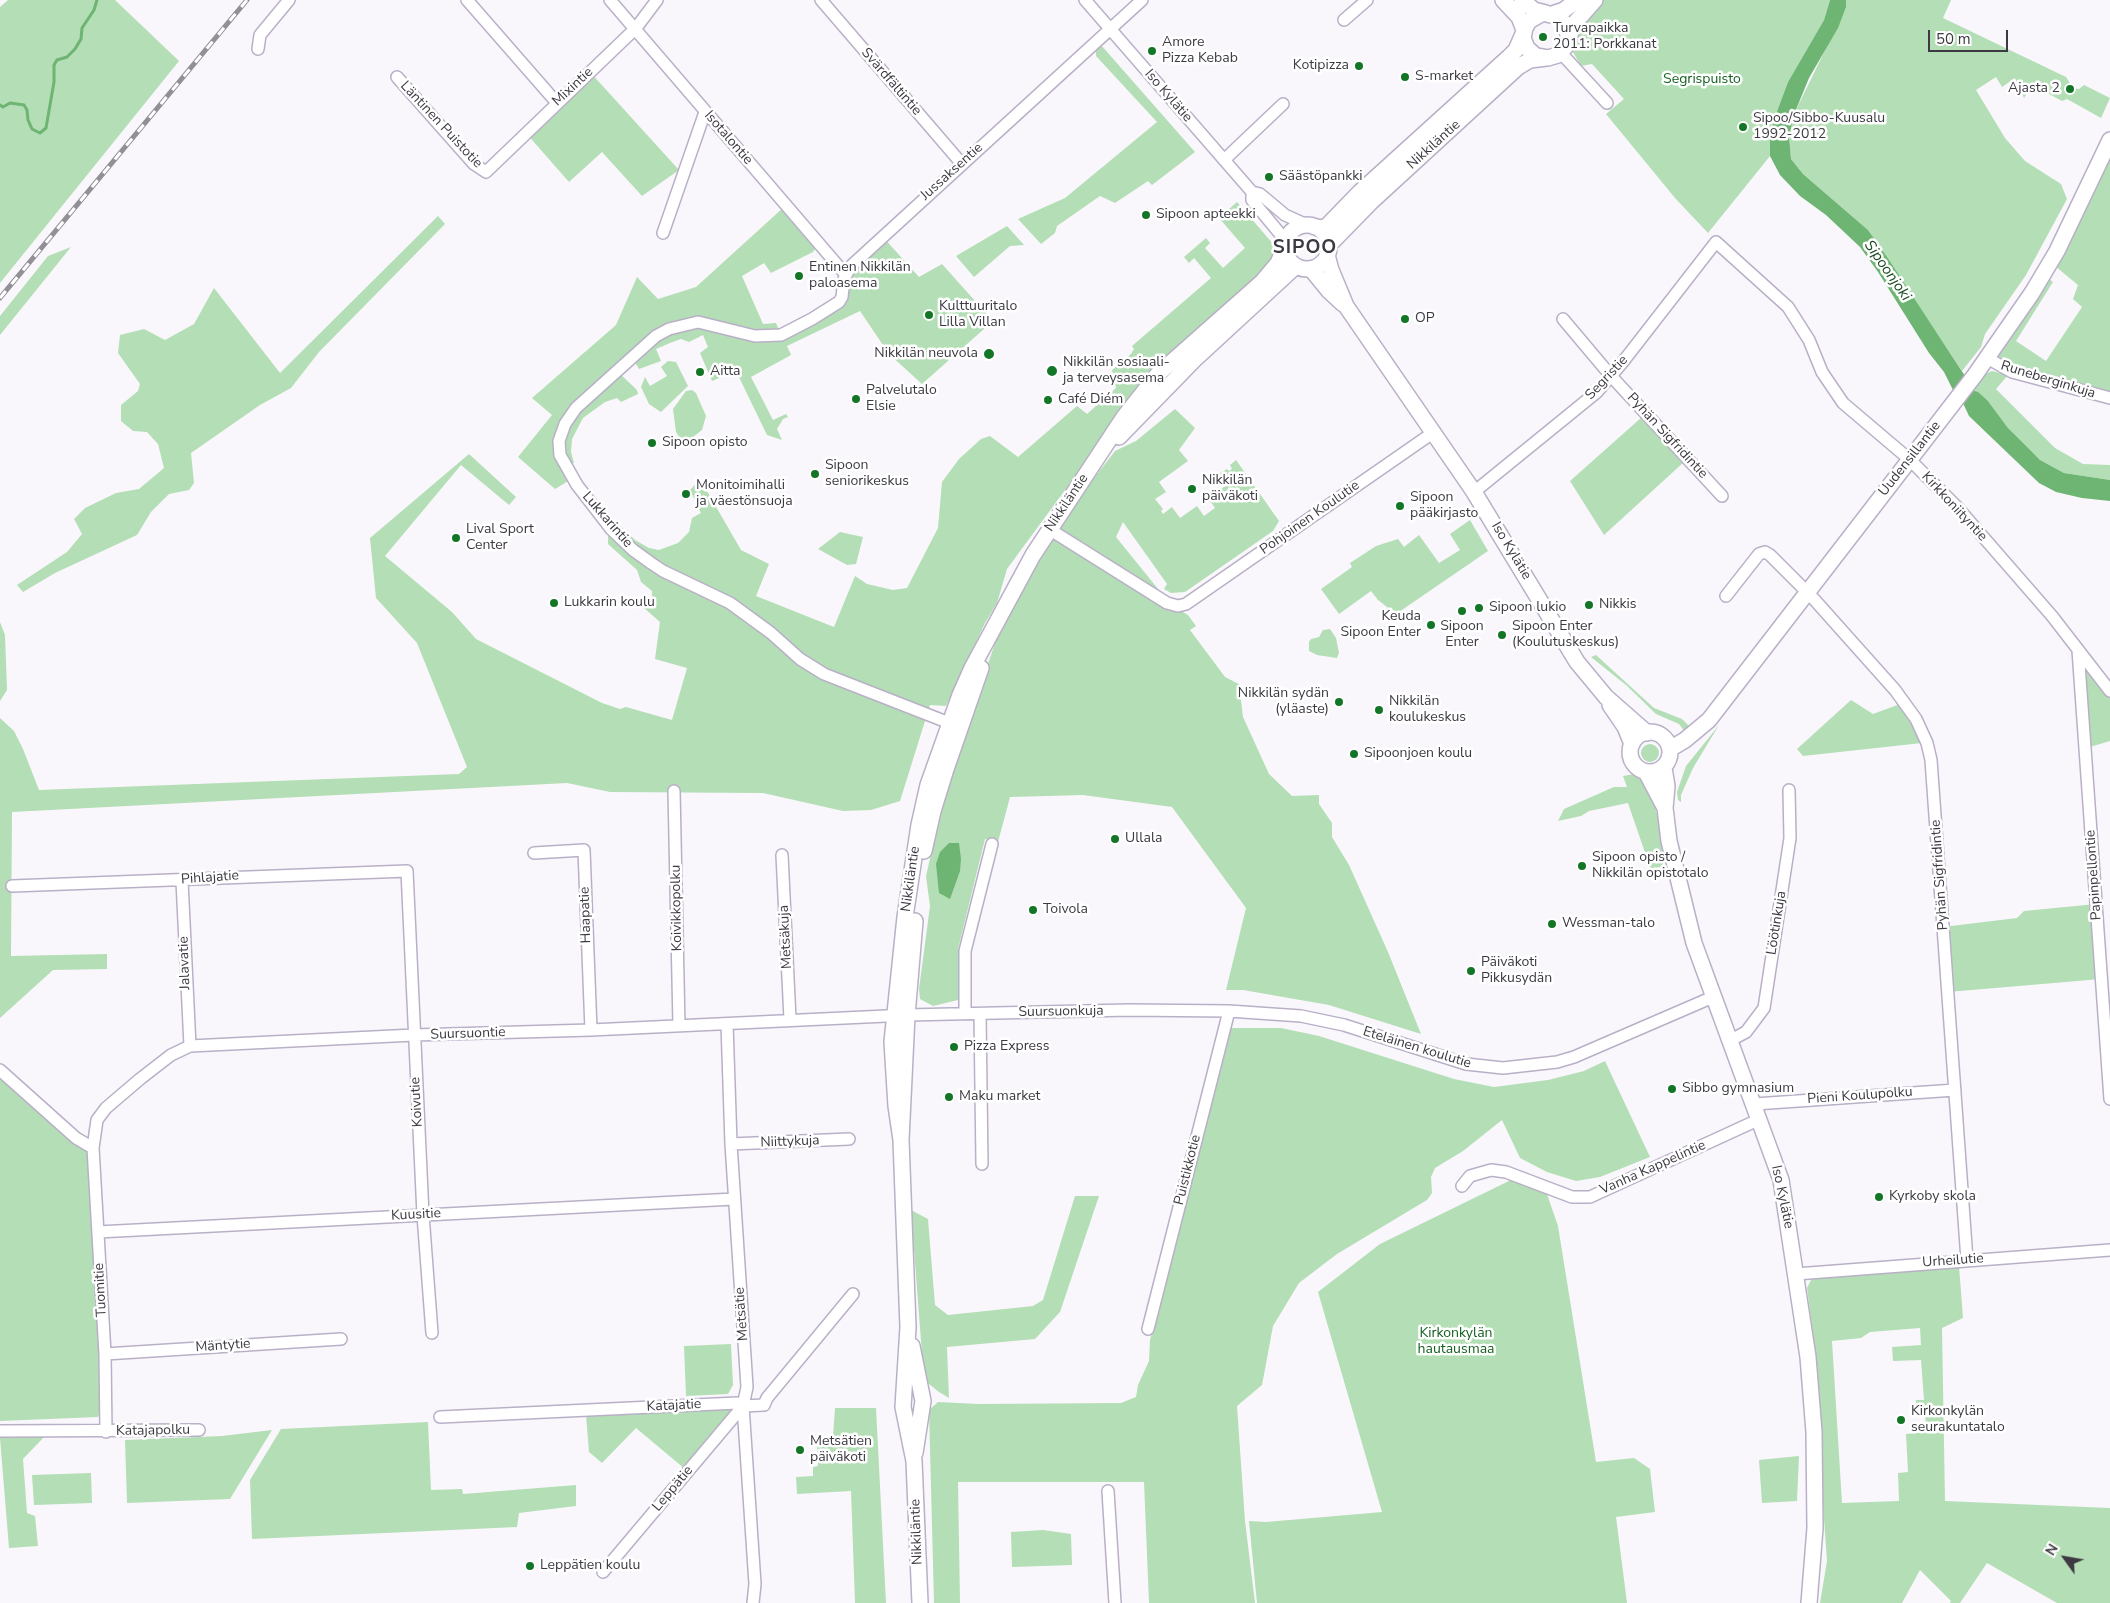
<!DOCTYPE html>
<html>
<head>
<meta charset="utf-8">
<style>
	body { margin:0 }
	#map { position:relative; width:2110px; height:1603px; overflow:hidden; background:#f9f7fc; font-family:"Nunito Sans",sans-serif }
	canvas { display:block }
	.north { position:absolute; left:2040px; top:1533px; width:50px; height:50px; -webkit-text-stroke:4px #fff; paint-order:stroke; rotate:302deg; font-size:14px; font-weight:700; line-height:20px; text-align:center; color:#3d3942 }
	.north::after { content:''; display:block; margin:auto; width:18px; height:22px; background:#3d3942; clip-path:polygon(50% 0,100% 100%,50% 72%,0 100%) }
	.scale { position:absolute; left:1928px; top:30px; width:80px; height:22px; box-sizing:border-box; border:2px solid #3d3942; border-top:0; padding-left:6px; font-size:15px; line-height:18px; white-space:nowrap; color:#3d3942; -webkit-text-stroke:4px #fff; paint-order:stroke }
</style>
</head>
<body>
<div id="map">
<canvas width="2110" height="1603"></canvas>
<div class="north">N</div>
<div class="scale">50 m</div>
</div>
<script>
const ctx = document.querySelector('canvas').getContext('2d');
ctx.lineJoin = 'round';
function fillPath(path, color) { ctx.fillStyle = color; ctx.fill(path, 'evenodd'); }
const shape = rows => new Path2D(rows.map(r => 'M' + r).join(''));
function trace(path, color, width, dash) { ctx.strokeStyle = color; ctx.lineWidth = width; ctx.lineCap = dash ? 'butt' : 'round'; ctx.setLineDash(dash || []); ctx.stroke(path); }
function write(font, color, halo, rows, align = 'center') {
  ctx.font = font + ' "Nunito Sans",sans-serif'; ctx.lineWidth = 5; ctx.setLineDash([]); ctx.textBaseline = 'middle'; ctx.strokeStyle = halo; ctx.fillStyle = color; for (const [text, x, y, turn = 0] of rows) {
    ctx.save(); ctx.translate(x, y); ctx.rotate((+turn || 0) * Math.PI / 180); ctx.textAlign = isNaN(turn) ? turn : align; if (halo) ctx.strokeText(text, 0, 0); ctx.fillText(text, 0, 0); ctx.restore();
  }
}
const green = shape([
	[8,0,115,0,179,61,0,283,0,7],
	[1601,0,1830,0,1824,20,1788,82,1776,114,1770,135,1770,156,1708,233,1675,198,1606,114,1624,99,1592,64,1581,66,1570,47,1574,30],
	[1846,0,1951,0,1943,18,2066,77,2073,88,2079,89,2084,85,2110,98,2101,118,2067,99,2062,101,2032,85,2024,98,2015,78,2002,87,1996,77,1976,90,2005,138,2025,161,2061,184,2067,199,2026,275,1985,334,1981,347,1962,371,1868,230,1803,174,1791,159,1789,136,1795,112,1846,7],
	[1101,45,1195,152,1152,185,1148,181,1115,203,1100,196,1057,226,1055,233,1041,244,1018,219,1065,198,1157,122,1096,56,1096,49],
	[590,72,679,170,642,196,602,152,569,182,526,133],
	[2110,158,2110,398,2015,372,1998,361,1999,353,2049,279,2053,282,2016,341,2046,361,2082,307,2073,299,2078,285,2055,266],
	[1237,202,1280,252,1270,268,1129,403,1007,569,997,603,985,623,946,706,930,705,900,801,871,810,843,811,763,793,610,792,567,783,12,812,11,956,107,954,107,969,53,970,0,1018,0,718,14,731,23,749,39,790,459,774,467,767,417,643,376,598,370,538,469,454,516,497,509,505,461,465,385,556,452,612,476,639,602,703,620,709,626,707,672,720,687,668,655,659,660,622,643,607,652,598,652,591,641,582,637,570,608,544,608,533,618,524,635,540,649,548,659,550,678,543,689,532,692,518,701,513,690,490,700,479,741,550,769,564,756,596,834,627,855,576,867,584,893,590,907,588,938,528,942,482,959,459,981,439,990,436,1018,457,1077,406,1087,414,1116,388,1112,370,1131,354,1134,349,1132,346,1211,278,1194,258,1189,263,1184,257,1206,238,1210,243,1205,248,1223,268,1245,248,1219,218],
	[784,207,819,242,813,252,771,273,764,263,742,276,763,324,776,323,781,335,839,302,846,275,882,236,919,277,942,264,993,321,922,384,889,354,860,311,787,346,791,355,751,377,773,420,786,414,788,417,783,419,777,429,782,440,767,435,736,371,712,381,700,353,708,347,703,335,689,342,681,339,670,343,656,349,661,361,639,369,632,357,617,371,637,390,638,394,621,402,617,398,605,402,583,418,572,439,571,452,574,463,565,465,571,478,565,483,555,489,518,457,552,415,532,398,616,325,637,277,658,299,696,287],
	[438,216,445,224,319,352,291,388,260,405,191,453,194,483,189,490,169,494,151,512,137,535,55,573,23,592,17,585,67,552,82,534,74,519,85,508,116,493,139,489,164,468,158,444,147,432,133,431,121,421,121,405,138,391,140,384,118,353,120,335,144,329,165,340,194,324,214,288,280,373],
	[1007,226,1024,245,1010,246,974,277,956,256],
	[71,247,0,335,0,316,48,256],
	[668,361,676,362,688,386,661,412,649,404,641,387,645,377,650,386,667,376,661,367],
	[1992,371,2008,375,1996,389,2055,448,2083,464,2110,465,2110,480,2064,473,2040,460,2028,449,2008,428,1988,401,1971,390,1985,374],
	[692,390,696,393,706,416,702,430,684,444,676,432,673,409,686,391],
	[1175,409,1195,428,1179,450,1188,461,1159,482,1166,492,1155,499,1163,509,1161,511,1163,514,1172,507,1180,518,1197,506,1204,516,1215,508,1208,498,1225,486,1217,475,1227,469,1229,471,1232,469,1230,465,1236,460,1279,521,1273,531,1185,592,1171,593,1164,589,1167,584,1123,522,1116,537,1171,605,1188,615,1196,626,1190,630,1225,677,1239,684,1243,717,1269,774,1292,796,1319,795,1319,804,1332,823,1332,837,1349,865,1388,952,1421,1034,1329,1005,1243,990,1226,990,1246,908,1172,807,1083,795,1010,797,998,842,985,839,958,949,958,1000,933,1006,920,999,919,989,930,906,926,876,941,810,960,745,1001,626,1031,573,1071,508,1115,451,1136,441],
	[1642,417,1684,462,1604,535,1570,481],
	[1470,520,1488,551,1396,614,1378,600,1371,591,1339,614,1321,589,1352,567,1350,563,1376,546,1398,539,1404,547,1419,535,1439,563,1460,550,1450,534],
	[840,532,863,537,856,564,847,565,818,549],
	[0,622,5,635,7,690,0,701],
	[1330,629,1336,638,1339,653,1337,658,1317,655,1309,651,1309,642,1311,639,1319,637,1323,630],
	[1596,655,1654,708,1682,719,1690,727,1685,732,1679,724,1656,714,1626,685,1591,657],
	[2086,665,2110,696,2110,741,2090,747,2083,669],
	[1851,700,1873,714,1900,704,1912,720,1922,743,1803,756,1797,749],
	[1719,725,1693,768,1681,795,1681,802,1678,800,1677,792,1686,766],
	'1641 753a9 9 0 1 1 18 0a9 9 0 1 1-18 0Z',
	[1634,774,1641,776,1652,795,1663,838,1663,866,1651,870,1628,803,1589,811,1581,816,1558,821,1564,809,1614,787,1627,787,1623,776],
	[2096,904,2101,979,1948,992,1943,927,2017,918,2024,911],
	[1231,1028,1281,1028,1319,1036,1454,1079,1494,1087,1548,1080,1584,1071,1605,1061,1650,1157,1600,1177,1576,1181,1547,1172,1520,1158,1502,1120,1463,1151,1435,1168,1431,1177,1432,1193,1427,1200,1337,1254,1299,1283,1273,1326,1262,1385,1237,1406,1245,1521,1255,1603,1149,1603,1144,1482,958,1482,960,1603,934,1603,929,1410,938,1402,978,1404,1121,1403,1136,1397,1138,1385,1149,1361,1150,1340],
	[0,1070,89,1147,102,1405,98,1417,0,1421],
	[1513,1179,1547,1194,1558,1226,1596,1462,1634,1458,1650,1469,1655,1512,1616,1517,1627,1603,1257,1603,1249,1521,1266,1522,1382,1512,1318,1292,1380,1244],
	[1075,1196,1099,1196,1060,1312,1035,1339,947,1347,949,1398,939,1392,924,1380,911,1210,928,1219,935,1305,948,1315,1033,1306,1043,1300],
	[1959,1266,1963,1318,1942,1328,1945,1501,2110,1508,2110,1603,2057,1603,1987,1563,1960,1603,1950,1603,1951,1601,1920,1570,1902,1603,1820,1603,1827,1561,1823,1504,1816,1503,1806,1342,1814,1341,1807,1288,1811,1280,1817,1276],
	[1920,1328,1921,1345,1892,1347,1893,1361,1921,1360,1924,1400,1916,1400,1916,1407,1925,1407,1926,1432,1906,1434,1908,1472,1898,1473,1899,1501,1842,1503,1832,1341,1861,1338,1870,1332],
	[731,1344,733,1385,728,1394,686,1396,684,1346],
	[731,1405,732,1411,685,1469,636,1428,602,1463,589,1452,586,1415],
	[835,1408,876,1408,886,1603,855,1603,851,1491,797,1494,796,1477,813,1476,813,1467,818,1466,817,1439,833,1437],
	[428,1422,431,1490,462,1489,463,1494,576,1485,576,1506,519,1513,517,1527,252,1539,250,1480,281,1429],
	[272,1430,230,1499,127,1503,125,1440,222,1436],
	[45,1436,23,1459,27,1513,35,1516,38,1546,9,1548,0,1438],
	[1799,1456,1797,1501,1762,1503,1759,1460],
	[91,1473,92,1503,34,1505,32,1475],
	[1043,1530,1071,1534,1072,1565,1012,1567,1011,1532]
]);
const water = shape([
	[1830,0,1846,0,1846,7,1838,28,1809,78,1795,112,1789,136,1791,159,1803,174,1868,230,1889,260,1965,376,1954,392,1944,372,1929,353,1878,272,1860,247,1826,215,1800,196,1780,175,1770,156,1770,135,1776,114,1788,82,1824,20],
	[1971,390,1978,392,1988,401,2008,428,2040,460,2064,473,2110,480,2110,501,2082,498,2056,492,2039,483,1969,416,1962,401],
	[949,843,959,843,961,859,960,871,950,899,939,893,936,864,940,852]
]);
const stream = shape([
	[0,105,3,107,10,103,24,105,27,110,28,120,32,129,40,133,46,128,54,82,54,65,57,60,67,57,75,49,81,39,82,28,94,10,97,0]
]);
const street = shape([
	[467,0,557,103],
	[610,0,846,275],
	[821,0,962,164],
	[1085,0,1252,192,1260,194,1285,215,1307,225],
	[1344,20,1367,0],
	[258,49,260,35,289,0],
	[1561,53,1607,103],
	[397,77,474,164,486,172,636,28,657,0],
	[1224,160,1283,104],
	[1252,192,1252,200,1286,241],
	[663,233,705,112],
	[1563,319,1611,376,1722,496],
	[1987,358,2012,372,2110,398],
	[1474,492,1597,392,1622,363,1716,242,1788,307,1809,340,1822,372,1843,403,1909,459,1958,508,2052,616,2110,691],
	[1049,529,1167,603,1178,606,1186,604,1434,432],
	[1726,596,1759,554,1765,552,1770,555,1812,597,1895,690,1916,719,1927,743,1931,760,1967,1260],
	[2078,650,2110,1099],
	[957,726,824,674,800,659,771,633,730,603,663,571,651,563,633,550,611,529,577,485,560,455,559,441,565,424,576,408,656,336,669,329,698,322,755,336,781,335,812,319,839,302,842,297,844,279,851,266,1142,0],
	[674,791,679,1026],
	[534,853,584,850,591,1030],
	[782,855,790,1019],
	[182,881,190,1046],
	[12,886,407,871,423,1215,432,1333],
	[965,1013,965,951,992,844],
	[980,1014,982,1164],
	[727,1024,731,1144,747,1387,743,1406,755,1584,753,1603],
	[1731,1040,1746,1032,1764,1008,1790,838,1789,790],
	[0,1070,76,1138,93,1148],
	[1755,1104,1955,1090],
	[731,1144,849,1139],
	[1462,1186,1470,1176,1491,1170,1506,1172,1572,1197,1590,1197,1760,1119],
	[98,1232,734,1199],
	[1796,1274,2110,1250],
	[1148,1329,1229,1011],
	[105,1354,341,1339],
	[440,1417,737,1403,743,1406,764,1405,767,1398,853,1294],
	[0,1431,199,1430],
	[106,1432,105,1354,93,1148,97,1120,106,1108,140,1079,171,1055,190,1046,414,1035,591,1030,907,1015,1129,1010,1229,1011,1301,1016,1344,1025,1466,1064,1503,1068,1557,1062,1574,1057,1713,997],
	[1108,1491,1115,1603],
	[603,1572,743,1406]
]);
const secondary = shape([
	[1503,0,1519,17,1524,30],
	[1522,0,1534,10,1546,13],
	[1552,14,1564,10,1577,0],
	[1568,35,1565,24,1559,17,1543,13,1529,21,1525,28,1523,38,1527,48,1536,56,1548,58,1558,55,1567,45,1573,25,1595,0],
	'1285 247a22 22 0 1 1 44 0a22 22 0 1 1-44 0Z',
	[1315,227,1324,228,1328,225,1360,192,1509,57,1516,50,1523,34],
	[1329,245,1372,201,1518,67,1530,60,1546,58],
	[1327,255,1331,270,1346,306,1474,492,1577,662,1606,697,1647,733],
	[1311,269,1329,291,1343,304],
	[1119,437,1194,360,1296,266],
	[1610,705,1625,727,1632,744],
	'1630 752a20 20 0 1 1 40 0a20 20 0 1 1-40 0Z',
	[1670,749,1685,740,1709,720,1975,375,2032,293,2057,251,2110,140],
	[1664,768,1667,786,1665,808,1669,841,1694,943,1781,1180,1808,1357,1814,1432,1815,1528,1809,1603],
	[1646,772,1665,808],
	[924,851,933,811,946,769,981,668],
	[915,921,907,1015,901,1140,908,1327,903,1407,914,1461,920,1603],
	[901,1140,896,1106,892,1042,905,917,919,825,928,785,960,695,972,668,1033,555,1124,417,1158,374,1262,282,1278,263,1285,247],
	[912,1346,923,1401,915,1453]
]);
const rail = shape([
	[0,298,247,0]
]);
const markers = [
	[1543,37,5,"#137626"],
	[1152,51,5,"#137626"],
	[1359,66,5,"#137626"],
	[1405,77,5,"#137626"],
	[2070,89,5,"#137626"],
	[1743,127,5,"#137626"],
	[1269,177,5,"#137626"],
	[1146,215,5,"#137626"],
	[799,276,5,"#137626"],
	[929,315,5,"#137626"],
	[1405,319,5,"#137626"],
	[989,354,6,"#137626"],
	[1052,371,6,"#137626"],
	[700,372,5,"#137626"],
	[856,399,5,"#137626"],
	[1048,400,5,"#137626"],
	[652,443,5,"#137626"],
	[815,474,5,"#137626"],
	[1192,489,5,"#137626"],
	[686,494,5,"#137626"],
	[1400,506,5,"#137626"],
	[456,538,5,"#137626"],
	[554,603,5,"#137626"],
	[1589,605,5,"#137626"],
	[1479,608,5,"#137626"],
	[1462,611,5,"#137626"],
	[1431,625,5,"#137626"],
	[1502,635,5,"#137626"],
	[1339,702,5,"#137626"],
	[1379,710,5,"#137626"],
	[1354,754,5,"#137626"],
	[1115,839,5,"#137626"],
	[1582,866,5,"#137626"],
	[1033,910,5,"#137626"],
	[1552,924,5,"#137626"],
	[1471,971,5,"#137626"],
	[954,1047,5,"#137626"],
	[1672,1089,5,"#137626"],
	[949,1097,5,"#137626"],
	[1879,1197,5,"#137626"],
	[1901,1420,5,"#137626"],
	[800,1450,5,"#137626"],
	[530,1566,5,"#137626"]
];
const poiNames = [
	["Turvapaikka",1553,29],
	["2011: Porkkanat",1553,45],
	["Amore",1162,43],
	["Pizza Kebab",1162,59],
	["Kotipizza",1349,66,"right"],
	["S-market",1415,77],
	["Ajasta 2",2060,89,"right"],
	["Sipoo/Sibbo-Kuusalu",1753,119],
	["1992-2012",1753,135],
	["Säästöpankki",1279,177],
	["Sipoon apteekki",1156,215],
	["Entinen Nikkilän",809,268],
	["paloasema",809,284],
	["Kulttuuritalo",939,307],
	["Lilla Villan",939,323],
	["OP",1415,319],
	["Nikkilän neuvola",978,354,"right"],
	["Nikkilän sosiaali-",1063,363],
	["ja terveysasema",1063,379],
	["Aitta",710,372],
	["Palvelutalo",866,391],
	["Elsie",866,407],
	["Café Diém",1058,400],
	["Sipoon opisto",662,443],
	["Sipoon",825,466],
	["seniorikeskus",825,482],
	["Nikkilän",1202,481],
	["päiväkoti",1202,497],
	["Monitoimihalli",696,486],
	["ja väestönsuoja",696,502],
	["Sipoon",1410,498],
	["pääkirjasto",1410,514],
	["Lival Sport",466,530],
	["Center",466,546],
	["Lukkarin koulu",564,603],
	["Nikkis",1599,605],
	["Sipoon lukio",1489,608],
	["Keuda",1421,617,"right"],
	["Sipoon Enter",1421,633,"right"],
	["Sipoon",1462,627,"center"],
	["Enter",1462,643,"center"],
	["Sipoon Enter",1512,627],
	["(Koulutuskeskus)",1512,643],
	["Nikkilän sydän",1329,694,"right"],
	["(yläaste)",1329,710,"right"],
	["Nikkilän",1389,702],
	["koulukeskus",1389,718],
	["Sipoonjoen koulu",1364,754],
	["Ullala",1125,839],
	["Sipoon opisto /",1592,858],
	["Nikkilän opistotalo",1592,874],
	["Toivola",1043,910],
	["Wessman-talo",1562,924],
	["Päiväkoti",1481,963],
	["Pikkusydän",1481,979],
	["Pizza Express",964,1047],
	["Sibbo gymnasium",1682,1089],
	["Maku market",959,1097],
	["Kyrkoby skola",1889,1197],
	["Kirkonkylän",1911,1412],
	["seurakuntatalo",1911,1428],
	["Metsätien",810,1442],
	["päiväkoti",810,1458],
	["Leppätien koulu",540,1566]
];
const parkNames = [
	["Segrispuisto",1702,80],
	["Kirkonkylän",1456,1334],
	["hautausmaa",1456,1350]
];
const streetNames = [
	["Svärdfältintie",891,82,49],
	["Mixintie",573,87,-43],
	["Iso Kylätie",1168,96,49],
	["Läntinen Puistotie",441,125,47],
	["Isotalontie",728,138,49],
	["Nikkiläntie",1434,145,-42],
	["Jussaksentie",952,172,-42],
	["Segristie",1607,378,-47],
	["Runeberginkuja",2048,380,17],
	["Pyhän Sigfridintie",1667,436,47],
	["Uudensillantie",1910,459,-52],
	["Nikkiläntie",1067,503,-56],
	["Kirkkoniityntie",1954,507,47],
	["Pohjoinen Koulutie",1310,518,-35],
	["Lukkarintie",607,520,49],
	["Iso Kylätie",1511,551,59],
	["Pyhän Sigfridintie",1940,875,-94],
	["Papinpellontie",2094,875,-94],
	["Pihlajatie",210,878,-4],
	["Nikkiläntie",911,879,-82],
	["Koivikkopolku",677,908,-91],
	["Haapatie",586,915,-92],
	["Löötinkuja",1777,923,-81],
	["Metsäkuja",786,937,-93],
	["Jalavatie",185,963,-92],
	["Suursuonkuja",1061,1012,-1],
	["Suursuontie",468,1034,-2],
	["Eteläinen koulutie",1417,1048,17],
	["Pieni Koulupolku",1860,1096,-4],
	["Koivutie",417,1102,-93],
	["Niittykuja",790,1142,-2],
	["Vanha Kappelintie",1653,1168,-24],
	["Puistikkotie",1188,1170,-76],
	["Iso Kylätie",1782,1197,78],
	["Kuusitie",416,1215,-3],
	["Urheilutie",1953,1261,-4],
	["Tuomitie",101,1290,-93],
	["Metsätie",742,1314,-94],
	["Mäntytie",223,1346,-4],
	["Katajatie",674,1406,-3],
	["Katajapolku",153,1431,-1],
	["Leppätie",673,1489,-50],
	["Nikkiläntie",917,1532,-92]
];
const waterNames = [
	["Sipoonjoki",1887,271,55]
];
const districtNames = [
	["SIPOO",1305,248]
];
fillPath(green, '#b4deb5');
fillPath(water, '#6eb472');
trace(stream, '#6eb472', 3);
trace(street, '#b9b0c7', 14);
trace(secondary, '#b9b0c7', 18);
trace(street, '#fff', 11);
trace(secondary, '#fff', 15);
trace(rail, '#928f96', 5);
trace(rail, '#fff', 3, [9]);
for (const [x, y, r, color] of markers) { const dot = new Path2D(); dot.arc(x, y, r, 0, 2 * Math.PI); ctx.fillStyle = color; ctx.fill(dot); trace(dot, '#fff', 2); }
write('14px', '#3d3942', '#fff', poiNames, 'left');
write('14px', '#155f21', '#fff', parkNames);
write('14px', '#3d3942', '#fff', streetNames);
write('italic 15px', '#194a1f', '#fff', waterNames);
ctx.letterSpacing = '1px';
write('bold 19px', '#3d3942', '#fff', districtNames);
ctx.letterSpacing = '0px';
</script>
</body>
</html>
